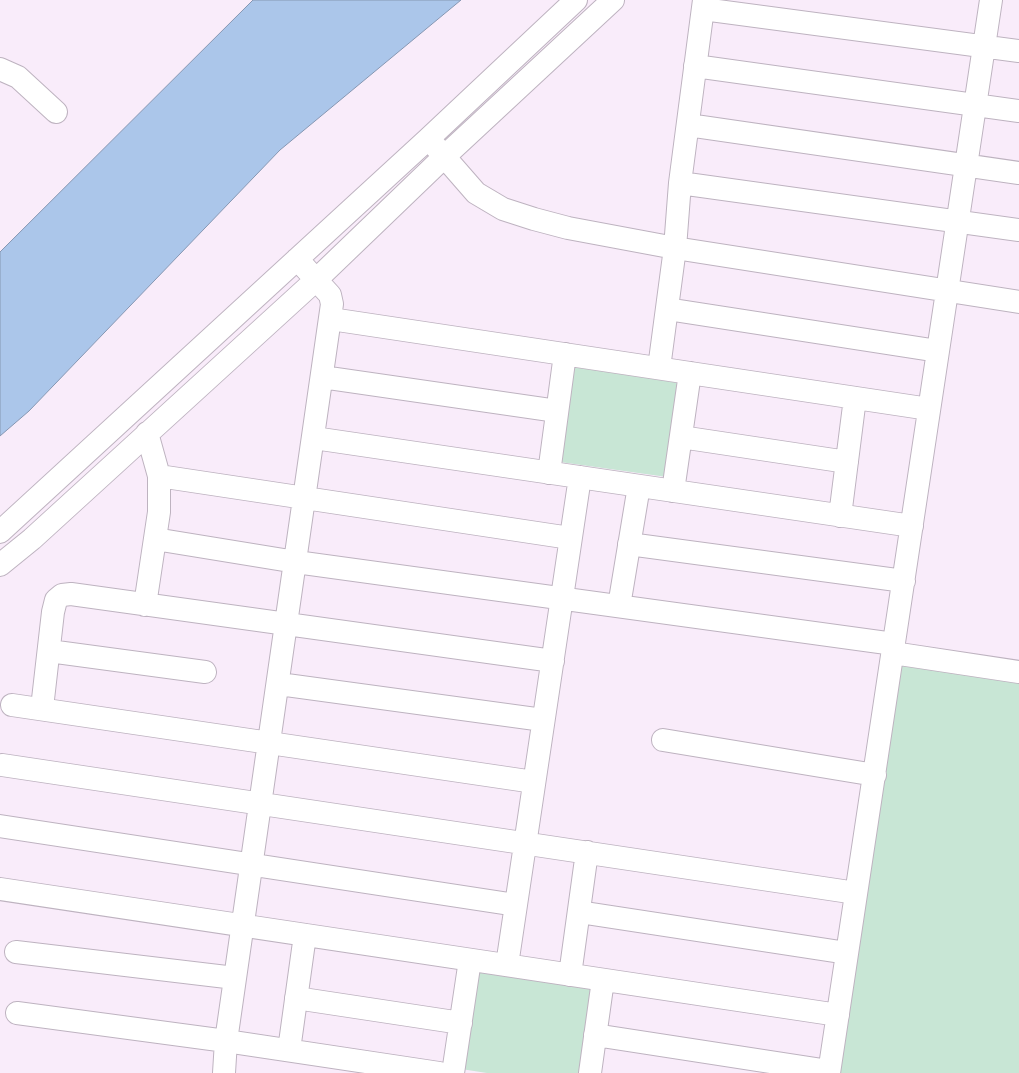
<!DOCTYPE html>
<html>
<head>
<meta charset="utf-8">
<style>
	body { margin:0 }
	canvas { display:block; background:#f9ecfa }
</style>
</head>
<body>
<canvas width="1019" height="1073"></canvas>
<script>
const ctx = document.querySelector('canvas').getContext('2d');
ctx.lineJoin = 'round';
function fillPath(path, color) { ctx.fillStyle = color; ctx.fill(path, 'evenodd'); }
const shape = rows => new Path2D(rows.map(r => 'M' + r).join(''));
function trace(path, color, width, dash) { ctx.strokeStyle = color; ctx.lineWidth = width; ctx.lineCap = dash ? 'butt' : 'round'; ctx.setLineDash(dash || []); ctx.stroke(path); }
const green = shape([
	[567,362,688,380,674,478,553,461],
	[902,664,1019,682,1019,1073,840,1073],
	[476,971,596,988,584,1073,487,1073,461,1069]
]);
const water = shape([
	[253,0,461,0,280,150,29,411,0,436,0,252,253,0]
]);
const minor = shape([
	[703,9,1019,51],
	[695,66,1019,111],
	[0,69,18,77,56,112],
	[688,125,1019,173],
	[435,146,476,193,503,209,534,219,568,228,675,248,1019,302],
	[680,183,1019,230],
	[667,309,938,351],
	[331,319,929,409],
	[659,368,675,248,680,183,704,0],
	[322,377,557,411],
	[681,437,847,462],
	[314,438,912,526],
	[549,473,565,354],
	[159,476,570,538],
	[673,491,690,373],
	[840,516,855,398],
	[0,532,428,139,576,0],
	[155,539,296,562,894,644],
	[629,544,904,581],
	[0,565,32,539,317,279,445,156,613,0],
	[145,605,159,512,159,476,147,433],
	[619,606,639,486],
	[49,651,205,672],
	[893,653,1019,672],
	[279,684,543,720],
	[12,705,534,782],
	[42,708,53,612,56,600,62,595,71,594,553,661],
	[663,740,875,775],
	[2,765,856,893],
	[0,826,516,905],
	[0,889,838,1015],
	[579,912,847,953],
	[16,952,235,978],
	[507,965,580,477],
	[570,975,587,852],
	[296,998,461,1023],
	[17,1013,226,1041,439,1073],
	[595,1035,829,1071],
	[289,1050,305,935],
	[224,1073,226,1041,332,304,330,295,297,259],
	[453,1073,470,960],
	[590,1073,603,980],
	[829,1073,991,0]
]);
fillPath(green, '#c8e6d5');
fillPath(water, '#abc6ea');
trace(water, '#8697b2', 1);
trace(minor, '#beb3c0', 24);
trace(minor, '#fff', 22);
</script>
</body>
</html>
